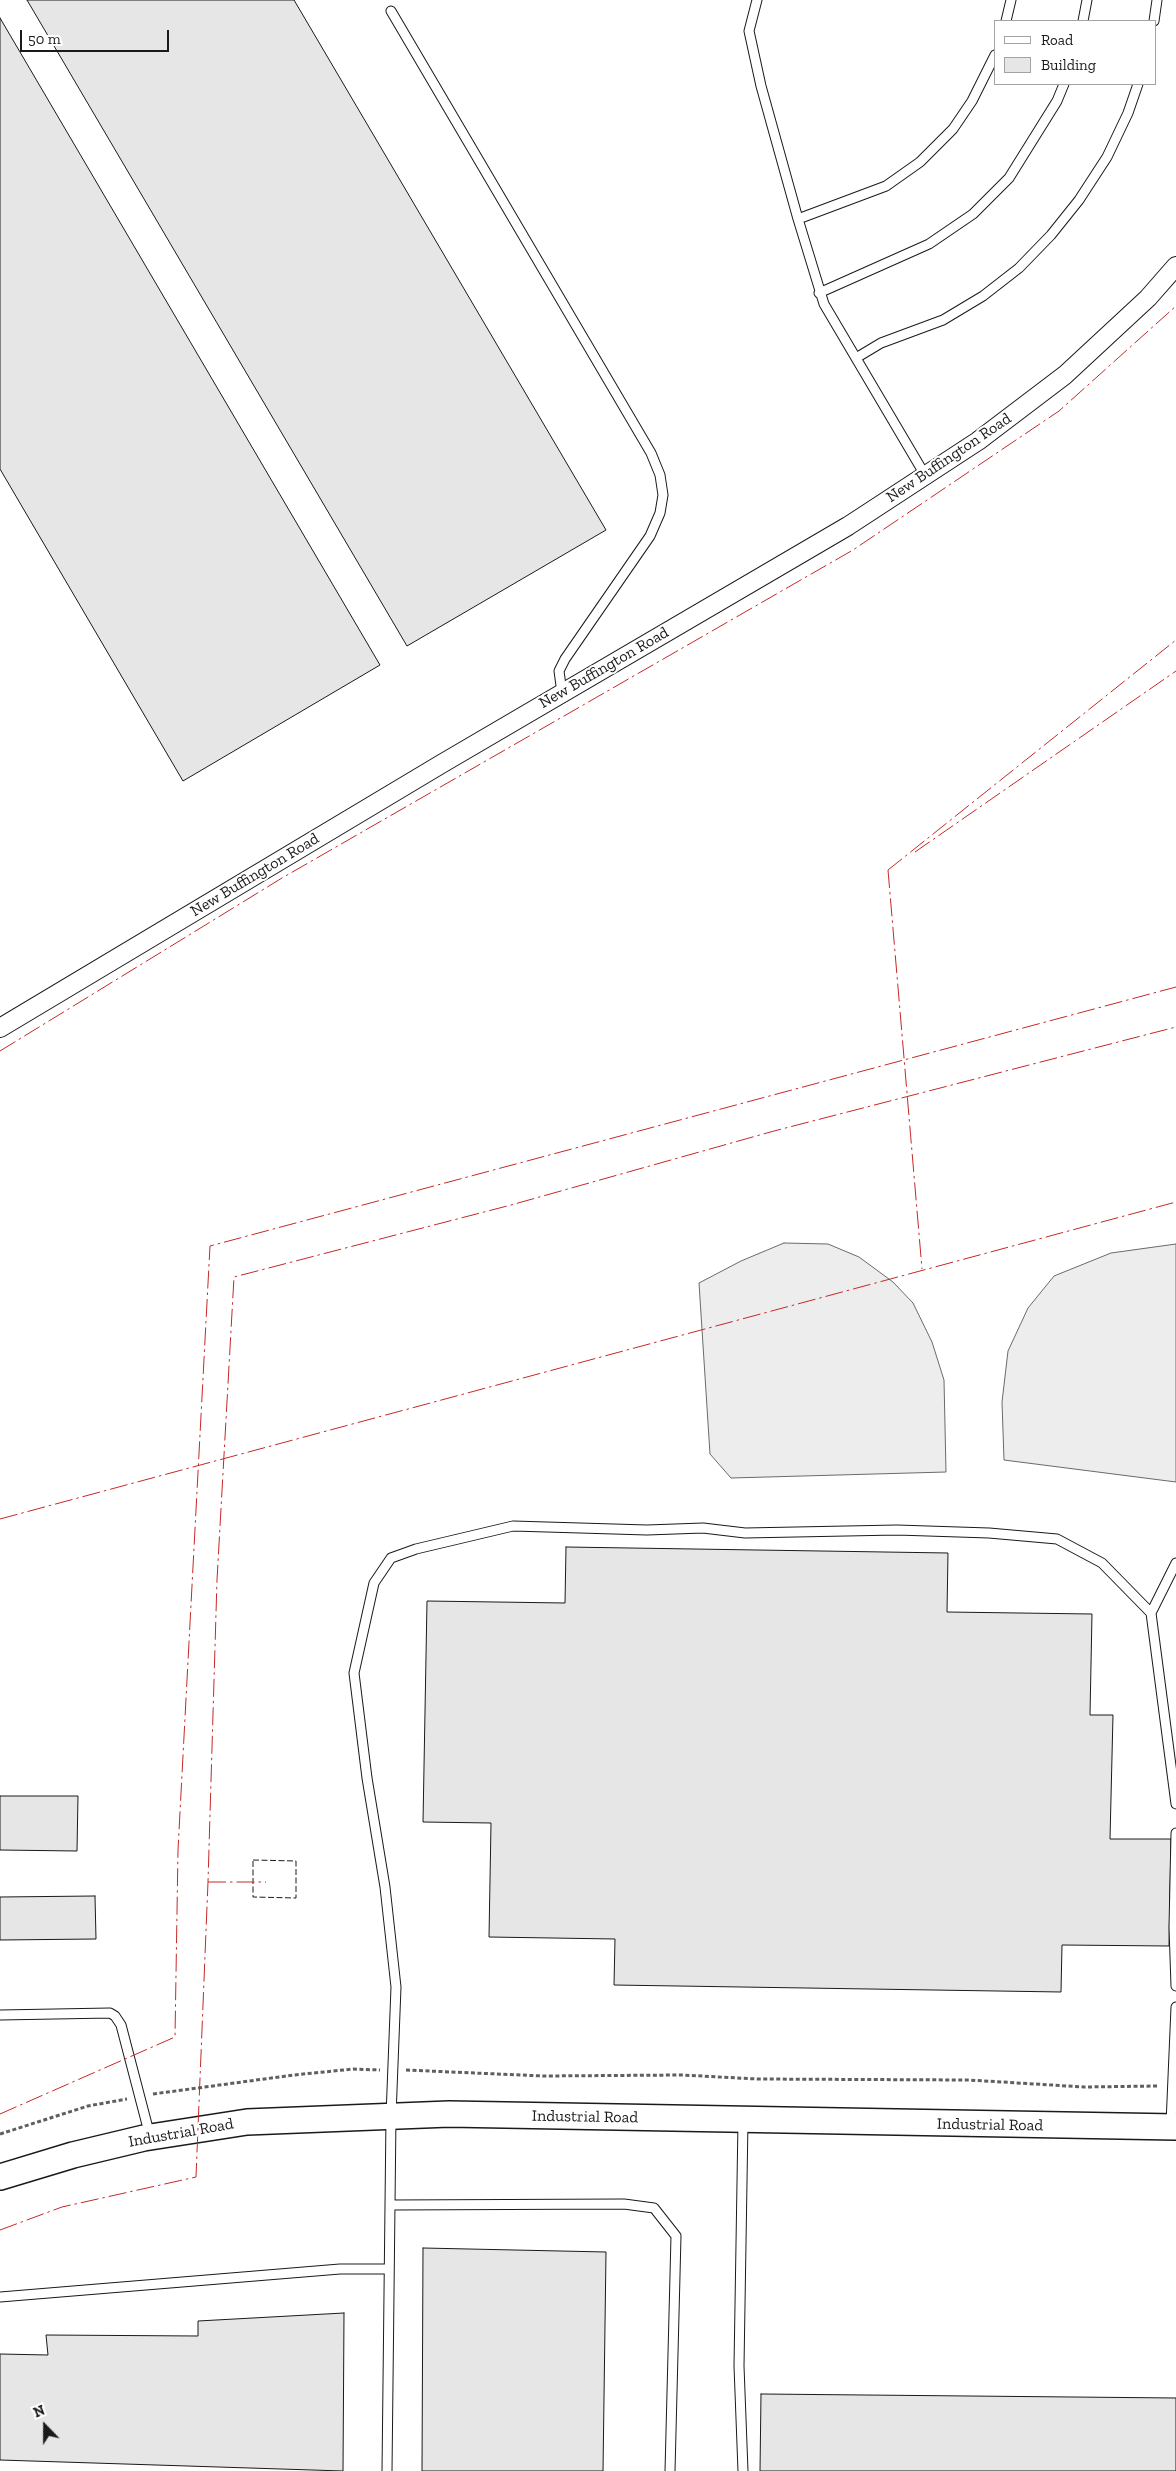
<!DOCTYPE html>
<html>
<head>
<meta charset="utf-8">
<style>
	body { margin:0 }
	#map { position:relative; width:1176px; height:2471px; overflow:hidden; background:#fff; font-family:"Zilla Slab",serif }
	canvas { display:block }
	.legend { position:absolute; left:994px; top:20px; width:162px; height:65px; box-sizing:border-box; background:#fff; border:1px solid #a3a3a3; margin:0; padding:6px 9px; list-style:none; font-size:15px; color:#1a1a1a }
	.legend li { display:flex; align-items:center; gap:10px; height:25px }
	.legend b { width:25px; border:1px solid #a3a3a3 }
	.north { position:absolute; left:20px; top:2401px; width:50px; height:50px; -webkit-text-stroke:4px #fff; paint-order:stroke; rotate:338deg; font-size:14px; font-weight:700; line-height:20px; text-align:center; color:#1a1a1a }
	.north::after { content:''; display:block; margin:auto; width:18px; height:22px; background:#1a1a1a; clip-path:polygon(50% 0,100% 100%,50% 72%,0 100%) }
	.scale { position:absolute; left:20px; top:30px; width:149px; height:22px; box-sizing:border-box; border:2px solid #1a1a1a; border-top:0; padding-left:6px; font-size:15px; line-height:18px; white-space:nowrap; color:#1a1a1a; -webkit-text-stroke:4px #fff; paint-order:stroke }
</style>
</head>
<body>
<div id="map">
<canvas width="1176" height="2471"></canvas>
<ul class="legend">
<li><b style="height:6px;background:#fff"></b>Road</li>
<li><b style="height:14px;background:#e6e6e6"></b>Building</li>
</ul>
<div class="north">N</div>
<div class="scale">50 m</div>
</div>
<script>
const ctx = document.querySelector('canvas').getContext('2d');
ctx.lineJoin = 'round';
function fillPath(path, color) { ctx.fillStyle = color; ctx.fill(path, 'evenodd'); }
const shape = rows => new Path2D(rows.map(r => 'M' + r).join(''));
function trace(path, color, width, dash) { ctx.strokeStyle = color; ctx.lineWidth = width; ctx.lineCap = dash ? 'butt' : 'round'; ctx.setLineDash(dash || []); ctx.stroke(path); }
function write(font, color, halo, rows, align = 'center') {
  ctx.font = font + ' "Zilla Slab",serif'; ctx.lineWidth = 4; ctx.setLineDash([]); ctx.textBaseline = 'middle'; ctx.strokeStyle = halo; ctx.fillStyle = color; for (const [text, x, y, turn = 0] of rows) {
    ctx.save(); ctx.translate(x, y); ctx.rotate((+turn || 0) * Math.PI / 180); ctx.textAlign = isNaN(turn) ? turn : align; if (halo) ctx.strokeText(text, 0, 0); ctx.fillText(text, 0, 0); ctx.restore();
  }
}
const built = shape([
	[784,1243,828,1244,859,1257,893,1282,913,1303,932,1342,944,1380,946,1472,731,1478,710,1454,699,1283,741,1261,784,1243],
	[1176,1244,1176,1482,1004,1460,1002,1402,1008,1351,1028,1308,1054,1276,1111,1253,1176,1244]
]);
const building = shape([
	[27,0,294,0,606,530,407,646,27,0],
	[0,18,380,665,183,781,0,469,0,18],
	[566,1547,948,1553,947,1612,1092,1614,1090,1715,1113,1715,1110,1839,1171,1839,1169,1946,1062,1945,1061,1992,614,1985,615,1939,489,1937,491,1823,423,1822,427,1601,565,1603,566,1547],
	[0,1796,78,1796,77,1851,0,1850,0,1796],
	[95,1896,96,1939,0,1940,0,1897,95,1896],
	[423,2248,606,2252,603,2471,422,2471,423,2248],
	[344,2313,343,2471,0,2460,0,2354,48,2355,46,2335,198,2336,198,2321,344,2313],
	[761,2394,1176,2398,1176,2471,760,2471,761,2394]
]);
const path = shape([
	[406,2070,543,2076,682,2075,757,2079,969,2080,1084,2087,1159,2086],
	[153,2094,294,2075,353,2069,380,2070],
	[0,2134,88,2106,127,2099]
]);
const lane = shape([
	[757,0,749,31,761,86,798,219],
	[391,11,651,453,660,475,663,495,660,513,650,536,565,659,559,671,562,693],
	[1006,21,1011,0],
	[1083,21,1087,0],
	[1154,21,1157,0],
	[819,293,929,244,973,214,1009,178,1057,101,1064,84],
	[856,358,881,343,943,320,983,296,1019,268,1051,235,1079,200,1107,157,1128,113,1138,84],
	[925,475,824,304,798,219,886,186,920,162,953,129,972,101,995,55],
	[1176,1563,1151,1613,1176,1804],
	[1176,1833,1174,1927,1176,1986],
	[0,2015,110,2013,115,2016,121,2025,150,2136],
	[743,2121,739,2366,743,2471],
	[1171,2124,1176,2007],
	[390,2205,624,2204,654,2208,676,2236,670,2471],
	[0,2297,340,2269,389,2269],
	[387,2471,391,2116,396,1987,385,1887,367,1778,354,1673,374,1583,391,1558,416,1549,513,1526,647,1530,703,1528,745,1533,897,1530,989,1533,1057,1539,1102,1563,1151,1613]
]);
const street = shape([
	[0,1028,443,763,848,526,978,441,1065,375,1148,298,1176,266]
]);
const secondary = shape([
	[0,2177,73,2155,144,2138,247,2122,449,2114,1176,2127]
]);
const fence = shape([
	[253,1860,296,1861,296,1898,253,1897,253,1860]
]);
const power = shape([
	[915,852,1176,671],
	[888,870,922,1269],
	[888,870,1176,640],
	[0,1051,282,878,853,550,1059,411,1176,306],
	[0,1519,1176,1202],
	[208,1882,266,1882],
	[0,2114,175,2037,178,1850,210,1246,1176,987],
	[0,2230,62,2207,196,2177,208,1882,217,1580,234,1277,511,1205,774,1131,1176,1027]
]);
const streetNames = [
	["New Buffington Road",949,458,-34],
	["New Buffington Road",604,668,-30],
	["New Buffington Road",255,875,-31],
	["Industrial Road",585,2117,1],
	["Industrial Road",990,2125,1],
	["Industrial Road",181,2133,-10]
];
fillPath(built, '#ededed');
trace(built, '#6a6a6a', 1);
fillPath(building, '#e6e6e6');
trace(building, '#1a1a1a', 1);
trace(lane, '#1a1a1a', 11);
trace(street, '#1a1a1a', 20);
trace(secondary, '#1a1a1a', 28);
trace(path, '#5f5f5f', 3, [4, 2.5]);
trace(lane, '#fff', 9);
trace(street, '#fff', 18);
trace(secondary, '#fff', 25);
trace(fence, '#1a1a1a', 1, [6, 2.5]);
trace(power, '#c62828', 1, [18, 4, 2.5, 4]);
write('16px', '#1a1a1a', '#fff', streetNames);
</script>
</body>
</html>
